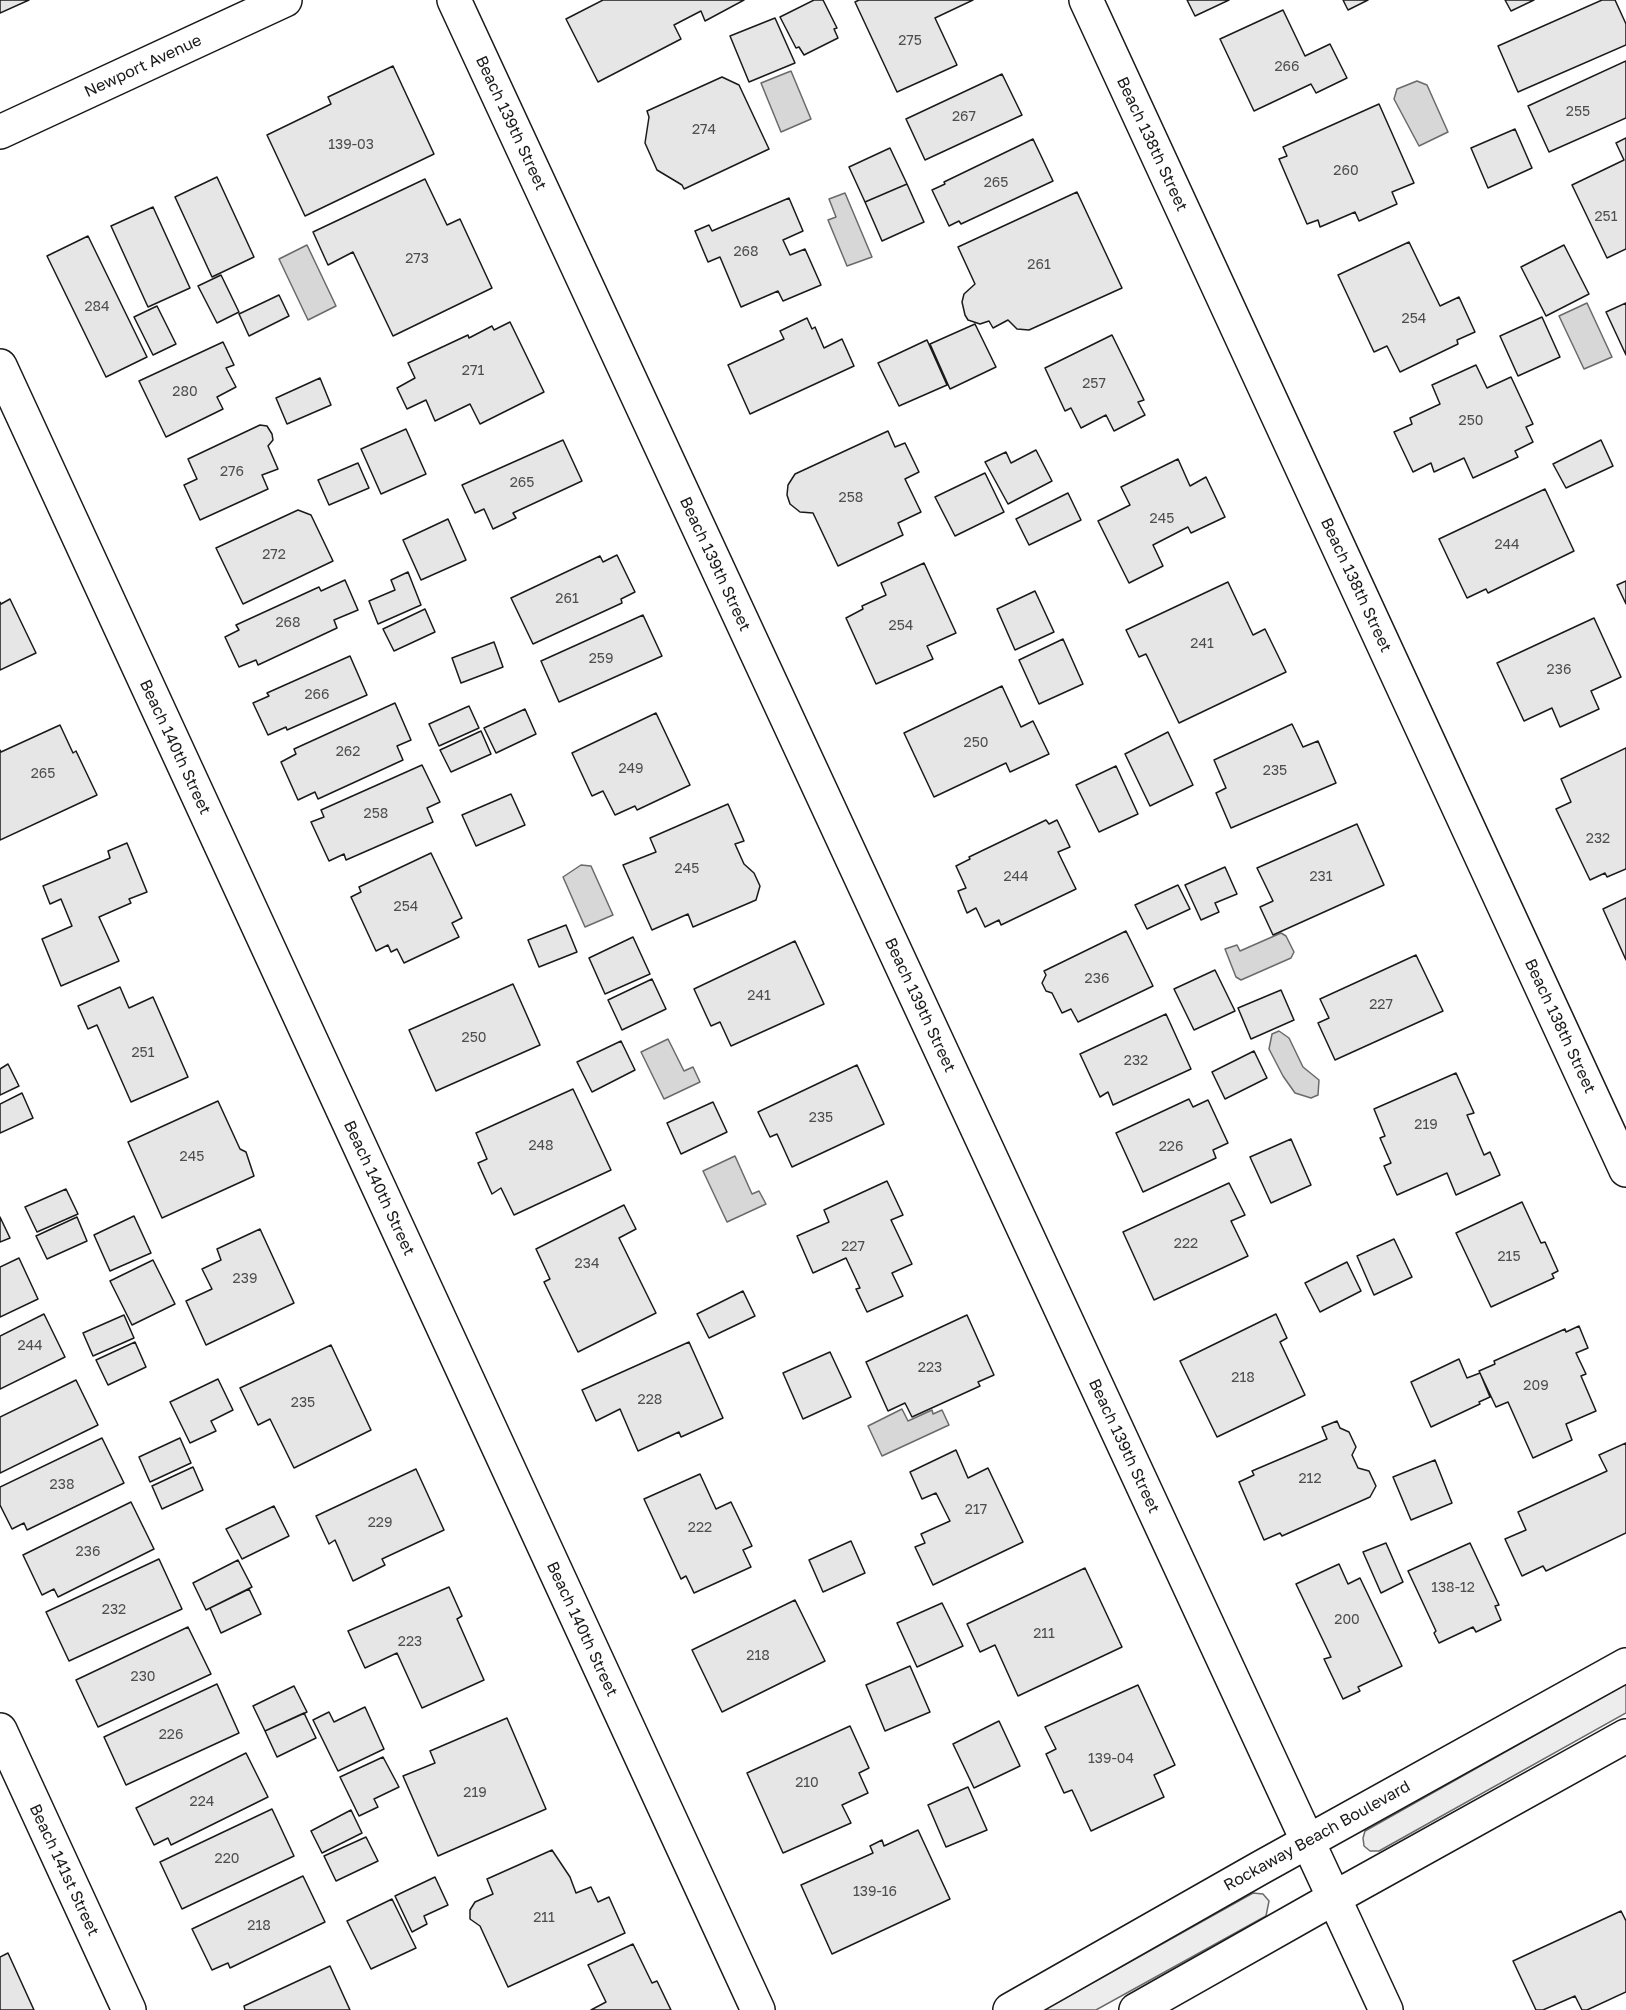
<!DOCTYPE html>
<html>
<head>
<meta charset="utf-8">
<style>
	body { margin:0 }
	canvas { display:block; background:#fff }
</style>
</head>
<body>
<canvas width="1626" height="2010"></canvas>
<script>
const ctx = document.querySelector('canvas').getContext('2d');
ctx.lineJoin = 'round';
function fillPath(path, color) { ctx.fillStyle = color; ctx.fill(path, 'evenodd'); }
const shape = rows => new Path2D(rows.map(r => 'M' + r).join(''));
function trace(path, color, width, dash) { ctx.strokeStyle = color; ctx.lineWidth = width; ctx.lineCap = dash ? 'butt' : 'round'; ctx.setLineDash(dash || []); ctx.stroke(path); }
function write(font, color, halo, rows, align = 'center') {
  ctx.font = font + ' "Golos Text",sans-serif'; ctx.lineWidth = 4.5; ctx.setLineDash([]); ctx.textBaseline = 'middle'; ctx.strokeStyle = halo; ctx.fillStyle = color; for (const [text, x, y, turn = 0] of rows) {
    ctx.save(); ctx.translate(x, y); ctx.rotate((+turn || 0) * Math.PI / 180); ctx.textAlign = isNaN(turn) ? turn : align; if (halo) ctx.strokeText(text, 0, 0); ctx.fillText(text, 0, 0); ctx.restore();
  }
}
const built = shape([
	[1626,1684,1626,1713,1379,1851,1370,1851,1364,1846,1363,1838,1365,1831,1626,1684],
	[1253,1893,1263,1894,1269,1901,1266,1916,1096,2010,1044,2010,1253,1893]
]);
const water = shape([
	[791,71,811,119,781,132,761,83,791,71],
	[1417,81,1427,85,1448,132,1419,146,1394,99,1397,89,1417,81],
	[845,193,872,257,847,266,828,220,836,217,829,199,845,193],
	[307,245,336,306,308,320,279,259,307,245],
	[1587,303,1612,357,1584,369,1559,316,1587,303],
	[581,865,591,866,613,915,585,927,563,877,581,865],
	[1281,933,1286,936,1294,952,1291,958,1241,980,1236,977,1225,949,1237,945,1240,951,1281,933],
	[1279,1031,1289,1038,1303,1067,1319,1080,1318,1095,1311,1098,1295,1093,1283,1076,1269,1049,1272,1034,1279,1031],
	[668,1039,684,1071,693,1067,700,1082,664,1099,641,1052,668,1039],
	[735,1156,752,1194,759,1191,766,1204,727,1222,703,1171,735,1156],
	[902,1409,908,1421,932,1410,933,1414,942,1410,949,1425,882,1456,868,1426,902,1409]
]);
const building = shape([
	[0,0,29,0,0,13,0,0],
	[603,0,744,0,705,21,701,11,674,25,681,39,598,82,566,19,603,0],
	[814,0,823,0,837,28,834,29,838,38,804,55,799,47,796,48,780,17,814,0],
	[859,0,973,0,935,18,957,65,897,92,855,2,859,0],
	[1187,0,1229,0,1195,16,1187,0],
	[1343,0,1368,0,1348,10,1343,0],
	[1505,0,1534,0,1511,11,1505,0],
	[1602,0,1615,0,1626,24,1626,45,1518,92,1498,46,1602,0],
	[1283,10,1305,56,1330,44,1347,78,1316,93,1311,84,1254,111,1220,39,1283,10],
	[775,18,795,63,749,82,730,36,775,18],
	[1626,61,1626,118,1549,152,1528,106,1626,61],
	[393,66,434,154,305,216,267,135,331,104,328,97,393,66],
	[1002,74,1022,115,925,160,906,119,1002,74],
	[722,77,739,85,769,149,684,189,682,185,657,170,645,143,649,117,647,111,722,77],
	[1379,104,1414,183,1392,192,1397,204,1359,221,1355,212,1320,227,1318,220,1307,224,1279,159,1287,156,1283,147,1379,104],
	[1515,129,1532,168,1488,188,1471,148,1515,129],
	[1626,138,1626,249,1607,258,1572,185,1624,160,1616,143,1626,138],
	[1033,139,1053,181,961,224,959,221,949,226,932,190,945,184,944,182,1033,139],
	[890,148,907,184,865,202,849,167,890,148],
	[217,177,254,257,212,277,175,197,217,177],
	[425,179,447,225,460,219,492,288,393,336,353,252,328,265,313,232,425,179],
	[907,184,924,222,882,241,865,202,907,184],
	[1077,192,1122,288,1029,330,1017,329,1008,320,993,328,989,321,980,324,968,320,965,315,962,302,964,294,975,284,958,247,1077,192],
	[789,198,803,231,783,240,790,255,805,249,821,285,783,301,778,291,741,307,720,257,708,262,695,231,709,225,712,231,789,198],
	[153,207,190,288,148,307,111,226,153,207],
	[88,236,147,357,106,377,47,256,88,236],
	[1409,242,1440,306,1459,297,1475,332,1457,340,1458,344,1400,372,1387,346,1374,352,1338,275,1409,242],
	[1564,245,1589,294,1546,316,1521,267,1564,245],
	[221,275,239,312,217,323,198,286,221,275],
	[279,295,289,316,249,336,239,314,279,295],
	[1626,303,1626,355,1606,312,1626,303],
	[157,306,176,344,153,355,134,317,157,306],
	[1542,317,1560,357,1518,376,1500,336,1542,317],
	[807,318,812,329,815,327,824,348,842,339,854,366,750,414,728,365,784,339,780,331,807,318],
	[510,322,544,392,480,424,470,404,435,421,426,400,407,409,397,388,415,378,408,363,468,335,469,338,492,326,494,330,510,322],
	[975,324,996,367,950,389,930,344,975,324],
	[1112,335,1144,400,1138,402,1145,415,1114,431,1106,415,1081,428,1071,408,1065,411,1045,368,1112,335],
	[927,340,947,385,899,406,878,363,927,340],
	[223,342,234,365,226,368,236,387,217,397,223,409,166,437,139,381,223,342],
	[1476,365,1487,388,1511,377,1533,424,1526,427,1533,442,1515,451,1518,457,1473,478,1464,458,1434,472,1431,463,1413,472,1394,432,1412,424,1410,418,1440,404,1432,385,1476,365],
	[320,378,331,405,287,424,276,398,320,378],
	[260,425,267,426,272,434,273,440,268,446,278,469,262,475,268,489,200,520,184,485,197,479,188,459,260,425],
	[406,429,426,474,381,494,361,449,406,429],
	[888,431,895,447,905,443,919,472,905,479,921,512,898,523,903,535,838,566,813,513,800,512,790,504,787,495,788,485,795,474,888,431],
	[563,440,582,481,513,513,516,518,493,529,484,509,475,513,462,485,563,440],
	[1601,440,1613,466,1566,488,1553,464,1601,440],
	[1036,450,1052,481,1008,504,985,462,1006,452,1011,463,1036,450],
	[1178,459,1190,486,1206,477,1225,517,1191,533,1188,527,1153,545,1163,566,1129,583,1098,521,1130,505,1121,487,1178,459],
	[358,463,369,488,329,505,318,480,358,463],
	[985,473,1004,512,955,536,935,497,985,473],
	[1545,489,1574,551,1488,593,1486,589,1467,598,1439,539,1545,489],
	[1068,493,1081,520,1029,545,1016,519,1068,493],
	[298,510,311,515,333,561,243,604,216,548,298,510],
	[448,519,466,560,421,580,403,540,448,519],
	[617,555,635,592,621,599,622,603,533,644,511,598,600,556,603,562,617,555],
	[924,563,956,633,927,646,933,659,876,684,846,618,863,609,862,606,886,595,881,583,924,563],
	[408,572,421,605,378,624,369,601,395,590,391,580,408,572],
	[345,580,358,610,334,620,337,628,258,665,256,660,239,667,225,637,239,630,236,625,319,587,321,591,345,580],
	[1626,581,1626,604,1617,585,1626,581],
	[1228,582,1253,635,1265,629,1286,672,1179,723,1146,654,1139,657,1126,630,1228,582],
	[1035,591,1054,632,1015,650,997,609,1035,591],
	[10,599,36,653,0,670,0,602,1,604,10,599],
	[425,609,435,632,394,651,383,629,425,609],
	[643,615,662,656,559,702,541,661,643,615],
	[1594,618,1621,677,1591,691,1599,709,1560,727,1552,708,1524,721,1497,663,1594,618],
	[1063,639,1083,684,1039,704,1019,660,1063,639],
	[494,642,503,667,461,683,452,658,494,642],
	[350,656,367,695,287,730,286,727,268,735,253,703,269,696,267,693,350,656],
	[1002,686,1021,727,1033,721,1049,754,1010,772,1006,763,934,797,904,733,1002,686],
	[395,703,411,740,397,746,403,760,318,799,315,792,298,800,281,762,296,754,294,749,395,703],
	[469,706,479,728,439,746,429,724,469,706],
	[525,709,536,734,496,753,484,728,525,709],
	[656,713,690,785,637,810,635,806,615,815,603,791,592,796,572,753,656,713],
	[1292,724,1303,747,1318,741,1336,783,1231,828,1216,793,1226,788,1214,760,1292,724],
	[60,725,73,753,76,751,97,795,0,840,0,750,1,752,60,725],
	[481,731,491,754,451,772,440,750,481,731],
	[1168,732,1193,785,1150,806,1125,754,1168,732],
	[1626,748,1626,869,1607,877,1605,873,1590,880,1556,809,1571,802,1561,779,1626,748],
	[422,765,440,802,427,808,433,822,346,860,344,854,329,861,311,822,324,817,321,810,422,765],
	[1116,766,1138,814,1099,832,1076,785,1116,766],
	[511,794,525,825,476,846,462,815,511,794],
	[728,804,744,841,735,844,744,864,754,873,760,886,756,900,693,927,688,914,652,930,623,865,656,852,650,838,728,804],
	[1046,820,1049,824,1057,820,1070,847,1058,852,1076,889,1001,925,999,920,985,927,976,908,967,913,958,891,966,888,956,866,970,859,969,857,1046,820],
	[1357,824,1384,885,1273,935,1260,907,1273,901,1257,868,1357,824],
	[127,843,147,892,129,899,131,903,99,917,119,961,61,986,42,939,72,926,61,899,50,904,43,886,110,858,108,851,127,843],
	[431,853,462,918,452,923,459,937,404,963,397,949,391,952,388,945,376,951,351,897,361,892,359,887,431,853],
	[1225,867,1237,894,1215,903,1219,912,1201,920,1185,885,1225,867],
	[1178,885,1190,909,1147,929,1135,905,1178,885],
	[1626,898,1626,960,1603,909,1626,898],
	[566,925,577,952,539,967,528,940,566,925],
	[1126,931,1153,986,1078,1022,1071,1009,1062,1013,1052,993,1046,991,1042,983,1046,975,1044,971,1126,931],
	[633,937,650,974,605,994,589,958,633,937],
	[795,941,824,1004,731,1046,720,1022,711,1026,694,989,795,941],
	[1416,955,1443,1011,1335,1060,1318,1023,1329,1018,1320,999,1416,955],
	[1215,970,1235,1011,1194,1030,1174,989,1215,970],
	[652,979,666,1009,622,1030,608,1000,652,979],
	[513,984,540,1045,436,1091,409,1030,513,984],
	[120,987,129,1008,153,997,188,1077,131,1102,97,1025,88,1029,78,1006,120,987],
	[1281,990,1294,1020,1251,1039,1238,1008,1281,990],
	[1166,1014,1191,1069,1113,1105,1108,1092,1100,1097,1080,1054,1166,1014],
	[621,1041,635,1070,592,1092,577,1062,621,1041],
	[1254,1051,1267,1078,1225,1099,1212,1072,1254,1051],
	[8,1064,19,1086,0,1095,0,1069,8,1064],
	[857,1065,884,1124,792,1167,777,1134,770,1137,758,1112,857,1065],
	[1456,1073,1474,1113,1467,1115,1484,1155,1490,1152,1500,1175,1456,1195,1447,1173,1397,1195,1384,1166,1391,1163,1380,1138,1385,1136,1374,1109,1456,1073],
	[573,1089,611,1170,514,1215,501,1188,492,1194,478,1163,487,1159,476,1133,573,1089],
	[22,1093,33,1118,0,1133,0,1104,22,1093],
	[1189,1099,1193,1107,1208,1100,1228,1143,1213,1150,1216,1158,1143,1192,1116,1133,1189,1099],
	[218,1101,240,1149,246,1152,254,1176,162,1218,128,1142,218,1101],
	[713,1102,727,1132,681,1154,667,1123,713,1102],
	[1291,1139,1311,1185,1271,1203,1250,1157,1291,1139],
	[887,1181,903,1215,891,1220,912,1264,892,1273,903,1296,867,1312,856,1289,860,1288,846,1258,813,1273,797,1236,829,1222,824,1210,887,1181],
	[1229,1183,1245,1215,1231,1221,1248,1256,1154,1300,1123,1232,1229,1183],
	[66,1189,78,1214,37,1232,25,1207,66,1189],
	[1522,1202,1541,1243,1545,1242,1558,1271,1552,1274,1554,1278,1491,1307,1456,1233,1522,1202],
	[624,1205,636,1229,619,1238,656,1313,578,1352,544,1282,550,1279,536,1249,624,1205],
	[134,1216,151,1253,110,1271,94,1235,134,1216],
	[0,1217,10,1238,0,1242,0,1217],
	[77,1217,87,1241,47,1259,36,1236,77,1217],
	[260,1229,294,1303,206,1345,186,1301,212,1289,202,1269,221,1260,217,1249,260,1229],
	[1394,1239,1412,1277,1374,1295,1357,1256,1394,1239],
	[19,1258,38,1299,0,1317,0,1267,19,1258],
	[153,1260,175,1304,132,1325,110,1281,153,1260],
	[1347,1262,1361,1291,1320,1312,1305,1283,1347,1262],
	[743,1291,755,1316,709,1338,697,1314,743,1291],
	[44,1314,65,1357,0,1389,0,1336,44,1314],
	[1276,1314,1287,1338,1280,1342,1305,1395,1217,1437,1180,1361,1276,1314],
	[124,1315,134,1338,93,1356,83,1333,124,1315],
	[967,1315,994,1375,978,1382,980,1386,912,1417,905,1403,888,1411,866,1362,967,1315],
	[1579,1326,1588,1348,1576,1353,1586,1374,1581,1376,1596,1411,1566,1424,1572,1440,1533,1458,1508,1402,1496,1407,1479,1371,1495,1364,1494,1361,1565,1329,1566,1332,1579,1326],
	[135,1342,146,1367,108,1385,96,1360,135,1342],
	[689,1342,723,1418,681,1437,679,1432,638,1451,620,1409,596,1421,582,1390,689,1342],
	[331,1345,371,1430,294,1468,270,1419,258,1425,240,1388,331,1345],
	[830,1352,851,1397,803,1419,783,1373,830,1352],
	[1459,1359,1467,1378,1480,1373,1490,1397,1479,1402,1480,1404,1431,1427,1411,1382,1459,1359],
	[218,1379,233,1410,211,1421,216,1431,190,1443,170,1402,218,1379],
	[76,1380,98,1425,0,1473,0,1417,76,1380],
	[1337,1421,1340,1428,1349,1432,1356,1447,1352,1455,1358,1468,1369,1471,1376,1486,1370,1497,1282,1536,1280,1533,1264,1540,1239,1482,1254,1475,1252,1471,1327,1439,1322,1427,1337,1421],
	[102,1438,124,1483,27,1530,24,1523,12,1529,0,1505,0,1487,102,1438],
	[180,1438,191,1463,150,1482,139,1457,180,1438],
	[1626,1443,1626,1533,1546,1571,1543,1566,1522,1576,1505,1539,1526,1530,1518,1512,1607,1471,1599,1455,1626,1443],
	[956,1450,968,1478,988,1468,1023,1542,933,1585,915,1547,925,1543,921,1534,950,1521,936,1493,922,1499,910,1472,956,1450],
	[1435,1460,1452,1503,1411,1520,1393,1477,1435,1460],
	[193,1467,203,1490,162,1509,152,1486,193,1467],
	[416,1469,444,1530,382,1559,385,1565,353,1581,335,1540,329,1544,316,1516,416,1469],
	[700,1474,716,1509,731,1502,752,1546,743,1550,751,1567,694,1593,686,1576,681,1579,644,1499,700,1474],
	[131,1502,154,1549,58,1597,54,1589,42,1595,23,1555,131,1502],
	[274,1506,289,1536,242,1559,226,1529,274,1506],
	[851,1541,865,1573,823,1592,809,1560,851,1541],
	[1386,1543,1403,1582,1381,1593,1363,1552,1386,1543],
	[1470,1543,1499,1605,1495,1606,1501,1620,1476,1632,1473,1627,1439,1643,1434,1633,1436,1631,1408,1571,1470,1543],
	[159,1559,182,1609,69,1661,46,1612,159,1559],
	[238,1560,252,1587,206,1610,193,1583,238,1560],
	[1339,1564,1348,1584,1360,1578,1402,1666,1358,1687,1360,1691,1343,1699,1324,1659,1331,1657,1296,1584,1339,1564],
	[1085,1568,1122,1647,1018,1696,995,1645,980,1652,967,1624,1085,1568],
	[449,1587,462,1616,457,1619,484,1680,422,1708,397,1653,365,1668,348,1631,449,1587],
	[249,1589,261,1614,221,1633,210,1608,249,1589],
	[795,1600,825,1661,722,1712,692,1650,795,1600],
	[942,1603,963,1646,917,1667,897,1623,942,1603],
	[188,1627,211,1674,98,1727,76,1680,188,1627],
	[910,1666,930,1712,885,1731,866,1685,910,1666],
	[217,1684,239,1733,126,1785,104,1737,217,1684],
	[1138,1685,1175,1765,1154,1775,1164,1797,1091,1831,1072,1790,1064,1793,1046,1754,1056,1749,1045,1727,1138,1685],
	[294,1686,307,1712,265,1731,253,1706,294,1686],
	[365,1707,384,1749,338,1771,313,1720,329,1712,334,1722,365,1707],
	[304,1713,316,1738,277,1757,265,1731,304,1713],
	[507,1718,546,1809,438,1856,403,1776,435,1763,430,1751,507,1718],
	[999,1721,1020,1766,974,1788,953,1744,999,1721],
	[850,1726,869,1768,859,1773,868,1793,842,1805,851,1823,783,1853,747,1773,850,1726],
	[246,1753,268,1797,171,1845,168,1838,154,1845,136,1808,246,1753],
	[383,1757,399,1787,374,1799,378,1807,359,1816,340,1777,383,1757],
	[968,1787,987,1830,946,1847,928,1805,968,1787],
	[272,1809,294,1856,182,1909,160,1862,272,1809],
	[351,1810,362,1833,322,1853,311,1831,351,1810],
	[918,1830,950,1899,832,1954,801,1885,873,1853,870,1846,882,1840,884,1846,918,1830],
	[366,1837,378,1861,336,1881,324,1856,366,1837],
	[552,1850,570,1877,576,1893,591,1887,598,1902,609,1897,625,1933,508,1987,480,1926,470,1919,470,1910,475,1902,493,1894,487,1879,552,1850],
	[303,1876,325,1922,230,1968,228,1963,212,1970,192,1929,303,1876],
	[435,1877,448,1905,424,1916,427,1924,412,1932,395,1896,435,1877],
	[392,1899,416,1948,371,1969,347,1921,392,1899],
	[1621,1911,1626,1921,1626,1992,1587,2010,1582,2010,1575,1996,1543,2010,1536,2010,1513,1961,1621,1911],
	[633,1944,652,1983,657,1981,671,2010,591,2010,606,2002,588,1965,633,1944],
	[8,1953,34,2010,0,2010,0,1957,8,1953],
	[330,1966,350,2010,245,2010,244,2006,330,1966]
]);
const minor = shape([
	[454,0,1386,2010],
	[1086,0,1626,1170],
	[0,132,285,0],
	[0,366,758,2010],
	[0,1730,129,2010]
]);
const tertiary = shape([
	[1010,2010,1260,1868,1626,1665],
	[1136,2010,1334,1898,1626,1736]
]);
const numberNames = [
	["275",910,41],
	["266",1287,67],
	["255",1578,112],
	["267",964,117],
	["274",704,130],
	["139-03",351,145],
	["260",1346,171],
	["265",996,183],
	["251",1606,217],
	["268",746,252],
	["273",417,259],
	["261",1039,265],
	["284",97,307],
	["254",1414,319],
	["271",473,371],
	["257",1094,384],
	["280",185,392],
	["250",1471,421],
	["276",232,472],
	["265",522,483],
	["258",851,498],
	["245",1162,519],
	["244",1507,545],
	["272",274,555],
	["261",567,599],
	["268",288,623],
	["254",901,626],
	["241",1202,644],
	["259",601,659],
	["236",1559,670],
	["266",317,695],
	["250",976,743],
	["262",348,752],
	["249",631,769],
	["235",1275,771],
	["265",43,774],
	["258",376,814],
	["232",1598,839],
	["245",687,869],
	["244",1016,877],
	["231",1321,877],
	["254",406,907],
	["236",1097,979],
	["241",759,996],
	["227",1381,1005],
	["250",474,1038],
	["251",143,1053],
	["232",1136,1061],
	["235",821,1118],
	["219",1426,1125],
	["248",541,1146],
	["226",1171,1147],
	["245",192,1157],
	["222",1186,1244],
	["227",853,1247],
	["215",1509,1257],
	["234",587,1264],
	["239",245,1279],
	["244",30,1346],
	["223",930,1368],
	["218",1243,1378],
	["209",1536,1386],
	["228",650,1400],
	["235",303,1403],
	["212",1310,1479],
	["238",62,1485],
	["217",976,1510],
	["229",380,1523],
	["222",700,1528],
	["236",88,1552],
	["138-12",1453,1588],
	["232",114,1610],
	["200",1347,1620],
	["211",1044,1634],
	["223",410,1642],
	["218",758,1656],
	["230",143,1677],
	["226",171,1735],
	["139-04",1111,1759],
	["210",807,1783],
	["219",475,1793],
	["224",202,1802],
	["220",227,1859],
	["139-16",875,1892],
	["211",544,1918],
	["218",259,1926]
];
const streetNames = [
	["Newport Avenue",143,66,-25],
	["Beach 139th Street",511,123,65],
	["Beach 138th Street",1152,144,65],
	["Beach 139th Street",715,564,65],
	["Beach 138th Street",1356,585,65],
	["Beach 140th Street",175,747,65],
	["Beach 139th Street",920,1005,65],
	["Beach 138th Street",1560,1026,65],
	["Beach 140th Street",379,1188,65],
	["Beach 139th Street",1124,1446,65],
	["Beach 140th Street",582,1629,65],
	["Rockaway Beach Boulevard",1317,1836,-29],
	["Beach 141st Street",64,1870,65]
];
fillPath(built, '#ededed');
trace(built, '#6a6a6a', 1.5);
fillPath(water, '#d7d7d7');
trace(water, '#6a6a6a', 1.5);
fillPath(building, '#e6e6e6');
trace(building, '#1a1a1a', 1.5);
trace(minor, '#1a1a1a', 36);
trace(tertiary, '#1a1a1a', 36);
trace(minor, '#fff', 33);
trace(tertiary, '#fff', 33);
write('14px', '#4d4d4d', null, numberNames);
write('16px', '#1a1a1a', '#fff', streetNames);
</script>
</body>
</html>
